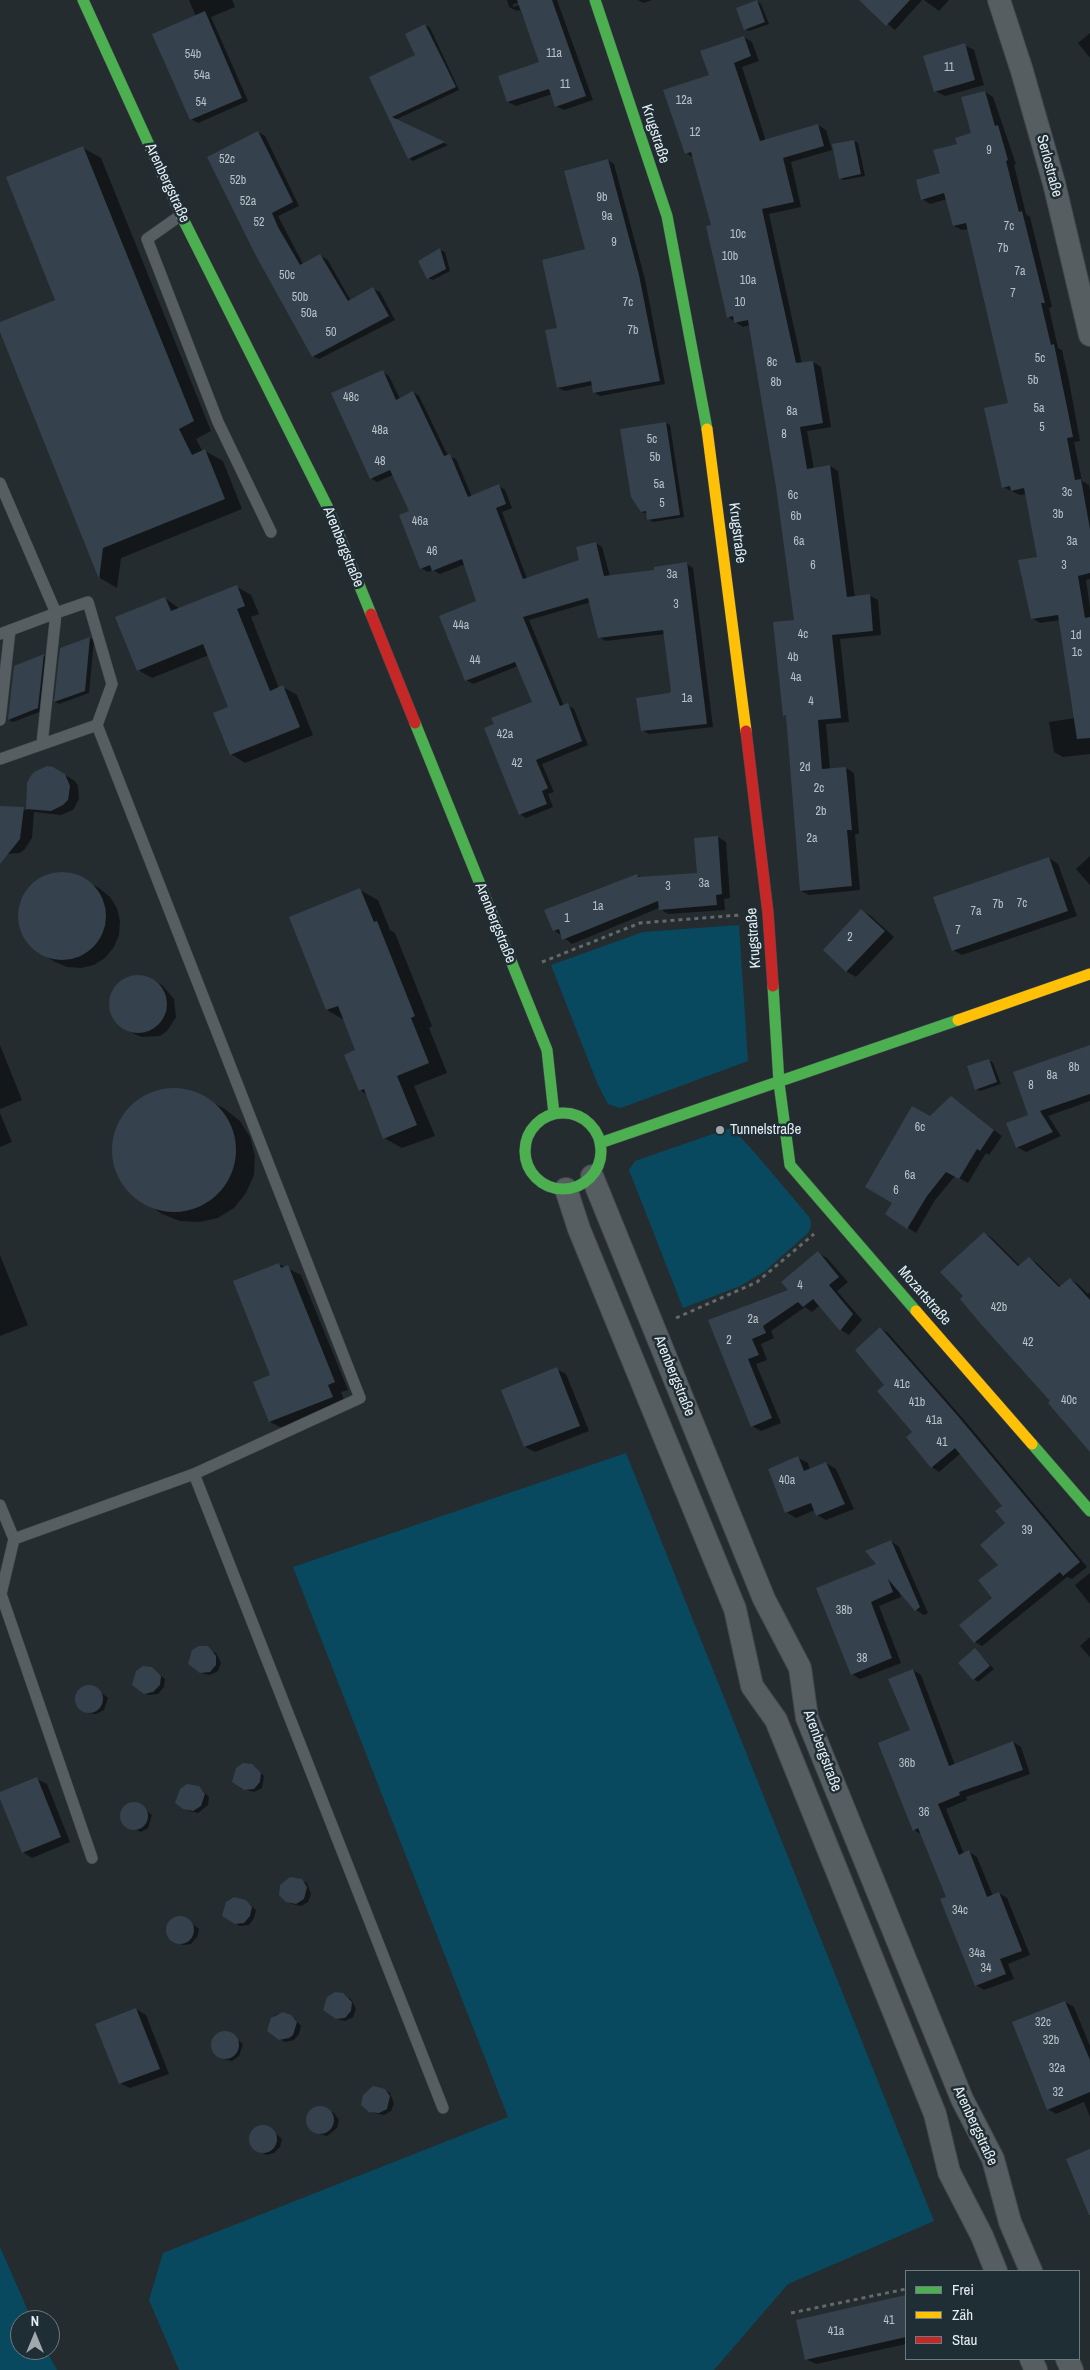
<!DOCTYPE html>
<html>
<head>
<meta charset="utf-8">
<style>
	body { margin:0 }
	#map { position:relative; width:1090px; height:2370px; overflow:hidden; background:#242c2f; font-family:"Archivo Narrow",sans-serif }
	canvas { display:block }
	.legend { position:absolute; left:905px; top:2270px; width:175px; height:90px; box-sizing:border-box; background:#1f2d34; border:1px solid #6e7a80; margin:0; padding:6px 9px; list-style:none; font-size:15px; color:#e4edf1 }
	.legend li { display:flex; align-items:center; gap:10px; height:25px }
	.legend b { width:25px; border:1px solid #6e7a80 }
	.north { position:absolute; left:10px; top:2310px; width:50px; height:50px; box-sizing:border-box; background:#1f2d34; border:1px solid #6e7a80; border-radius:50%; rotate:0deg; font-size:14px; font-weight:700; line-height:20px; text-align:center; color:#e4edf1 }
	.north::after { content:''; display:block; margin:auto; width:18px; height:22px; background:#a1a9ad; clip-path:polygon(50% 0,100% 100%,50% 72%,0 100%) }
</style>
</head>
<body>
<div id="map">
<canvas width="1090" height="2370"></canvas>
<ul class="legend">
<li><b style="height:6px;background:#4caf50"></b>Frei</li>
<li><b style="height:6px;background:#ffc107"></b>Zäh</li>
<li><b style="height:6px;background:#c62828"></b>Stau</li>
</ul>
<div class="north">N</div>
</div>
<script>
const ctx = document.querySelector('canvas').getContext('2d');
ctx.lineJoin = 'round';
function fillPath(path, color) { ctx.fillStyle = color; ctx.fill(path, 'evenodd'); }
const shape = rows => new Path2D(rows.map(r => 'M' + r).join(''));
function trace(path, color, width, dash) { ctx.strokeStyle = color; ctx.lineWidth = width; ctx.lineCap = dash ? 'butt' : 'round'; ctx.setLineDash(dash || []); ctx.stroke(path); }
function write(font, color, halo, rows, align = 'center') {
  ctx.font = font + ' "Archivo Narrow",sans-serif'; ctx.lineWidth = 5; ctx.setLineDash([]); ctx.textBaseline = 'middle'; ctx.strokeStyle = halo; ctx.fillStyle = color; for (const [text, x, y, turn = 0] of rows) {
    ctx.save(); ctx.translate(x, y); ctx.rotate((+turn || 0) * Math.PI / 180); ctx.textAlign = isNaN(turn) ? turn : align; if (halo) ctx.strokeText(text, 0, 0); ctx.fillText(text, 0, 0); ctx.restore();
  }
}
const green = shape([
	[739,925,748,1061,629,1105,620,1108,608,1104,598,1085,551,965,643,932],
	[727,1129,733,1129,755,1153,810,1218,811,1226,808,1233,765,1271,740,1286,683,1308,629,1170,635,1161],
	[626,1453,934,2221,788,2284,714,2370,179,2370,149,2300,163,2253,508,2117,293,1567],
	[0,2247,32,2320,20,2320,20,2350,46,2350,57,2370,0,2370]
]);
const shadow = shape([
	[189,0,232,0,235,7,211,17,248,101,198,123,191,119,196,16],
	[507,0,557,0,593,100,564,110,556,106,552,94,516,106,508,102,541,63,520,10,517,11,509,7],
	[522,2,523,4,513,7,513,4],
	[638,0,652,0,643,3],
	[873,0,922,0,895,30,867,7],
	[924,0,949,0,939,11],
	[757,1,761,4,769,24,749,31,745,29],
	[425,25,430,28,459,90,395,120,448,145,413,161,409,158,371,77,417,56],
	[1090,33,1090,58,1078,43],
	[744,37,752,42,759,61,742,67,766,141,818,125,826,130,832,150,791,162,801,207,769,214,802,364,813,362,821,367,831,427,807,431,814,469,830,466,838,471,855,598,870,596,878,600,881,635,840,639,849,722,826,724,830,769,846,768,854,773,859,834,855,834,860,890,809,895,801,891,787,716,785,715,795,621,777,487,750,325,743,327,728,317,713,226,694,158,686,153,710,76],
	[964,45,974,50,984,85,945,96,935,91],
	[985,92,993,97,1016,164,1014,165,1026,214,1030,217,1052,307,1049,308,1058,348,1062,350,1069,381,1080,441,1074,442,1082,481,1089,485,1090,491,1090,579,1086,580,1090,608,1090,754,1063,757,1054,752,1049,722,1075,718,1060,620,1040,623,1032,618,1038,558,1026,494,1020,495,1003,487,1009,404,969,229,962,230,954,226,947,199,930,204,922,199,941,174,958,144,973,134],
	[258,132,265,136,299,206,278,216,303,264,320,256,327,259,351,301,373,289,380,292,395,320,319,359,312,356,209,157],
	[854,141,858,143,865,176,844,180,840,178],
	[83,148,101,158,211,431,196,439,203,452,205,451,223,461,242,509,121,558,117,588,100,578,0,329,0,323,56,300],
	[608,160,614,164,645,279,665,384,600,396,594,392,593,385,565,391,558,388,587,250],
	[440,250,445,252,450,271,433,280,428,278],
	[383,372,389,376,400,399,413,392,419,396,448,456,456,459,472,497,499,486,505,490,512,508,502,512,527,579,581,561,596,543,602,547,610,576,656,571,687,564,693,568,713,727,649,734,642,730,672,691,665,634,606,641,599,637,591,602,529,620,564,706,567,705,574,709,588,745,542,764,554,792,548,794,553,807,526,818,520,814,495,724,534,702,518,666,473,684,466,680,477,602,465,564,440,574,433,570,428,572,421,568,410,512,393,475,377,482,371,478],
	[666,423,670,425,684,517,653,522,648,519,648,514,641,512],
	[237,587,251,595,259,614,251,617,279,688,283,687,297,695,313,735,245,763,231,754,230,708,209,655,152,678,138,670,165,598,180,609],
	[90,638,94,640,89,693,59,704,55,702,61,649],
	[44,656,48,658,42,711,13,722,9,720,15,667],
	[53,768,75,781,78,786,79,799,73,810,61,815,34,812,32,838,25,849,20,853,7,854,0,851,0,807,27,810,28,784],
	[718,837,726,842,730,898,724,899,725,910,668,914,659,908,572,944,554,930,637,875,642,878,698,874],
	[1090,856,1090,885,1076,869],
	[1049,858,1058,864,1077,916,962,955,953,950],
	[58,873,71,874,99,888,110,897,117,908,120,921,119,935,114,947,105,958,94,965,81,968,67,967,55,962,29,945,22,933,19,920,19,907,25,894,33,884,45,877],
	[360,890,378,900,390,930,395,933,432,1026,429,1028,447,1073,414,1086,435,1136,402,1148,384,1138,367,1095,360,1090,357,1051,344,1020,327,1010],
	[861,910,871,916,894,937,856,977,846,971],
	[136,976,153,980,163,986,174,999,176,1017,167,1031,160,1036,142,1037,134,1034,124,1028,112,1015,111,998,114,990,127,978],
	[0,1045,22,1100,0,1109],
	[1090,1046,1090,1101,1048,1116,1061,1136,1026,1152,1017,1147,1030,1115],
	[989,1060,993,1063,1001,1084,980,1091,976,1089],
	[168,1089,188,1090,225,1109,240,1121,250,1137,255,1156,254,1175,246,1193,234,1208,218,1218,199,1222,180,1221,162,1214,128,1190,117,1174,113,1156,114,1136,121,1118,134,1104,150,1094],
	[951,1097,1002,1136,989,1155,986,1153,968,1183,955,1176,935,1200,916,1233,887,1214,931,1118],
	[0,1113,12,1142,0,1147],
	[984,1233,992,1238,1020,1266,1029,1258,1037,1263,1061,1287,1070,1279,1078,1284,1088,1294,1090,1292,1090,1450,1052,1401,1028,1373,1022,1370,962,1299,965,1296],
	[818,1253,827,1258,848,1282,837,1291,862,1320,849,1335,841,1330,820,1305,812,1312,805,1307,771,1331,774,1338,761,1344,767,1360,756,1364,781,1423,761,1431,752,1426,710,1321,790,1291],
	[0,1255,28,1325,0,1336],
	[279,1264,301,1275,348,1390,341,1392,346,1405,284,1429,270,1422,255,1383,272,1375],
	[880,1328,888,1333,965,1421,1087,1567,1072,1579,1067,1577,982,1646,975,1642,994,1599,1007,1523,1004,1506,961,1453,939,1472,932,1467,886,1385],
	[556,1369,566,1374,589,1431,535,1452,525,1447,503,1390],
	[798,1458,808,1463,810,1470,826,1463,836,1469,854,1509,826,1520,817,1515,815,1510,796,1518,786,1512],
	[891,1541,899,1547,928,1613,924,1615,916,1610,899,1590,901,1597,879,1606,901,1663,860,1679,852,1674,878,1564],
	[1090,1573,1090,1604,1075,1585],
	[1090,1637,1090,1657,1080,1646],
	[199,1647,216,1653,221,1663,218,1671,210,1675,201,1673,189,1664],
	[975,1650,994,1669,978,1682,974,1679],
	[151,1668,165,1679,164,1687,158,1694,149,1695,144,1693],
	[913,1670,921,1675,955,1765,1013,1742,1021,1747,1030,1774,966,1797,967,1800,946,1809,964,1854,969,1852,977,1857,993,1896,999,1893,1007,1898,1030,1955,1008,1964,1014,1979,984,1990,976,1985,947,1897,922,1835,914,1830],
	[86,1687,94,1687,108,1698,104,1710,96,1714,88,1713,77,1703,77,1694],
	[252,1765,264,1776,262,1788,254,1792,240,1788],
	[37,1779,47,1784,70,1842,32,1858,23,1852,0,1794],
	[199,1787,209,1797,208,1805,198,1813,189,1811,184,1808],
	[130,1804,138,1804,152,1815,148,1828,141,1832,124,1824,121,1816,124,1808],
	[302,1881,307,1883,311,1894,308,1902,301,1906,292,1904,287,1901],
	[246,1901,256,1910,254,1918,249,1925,240,1926,235,1923],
	[177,1917,185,1918,199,1929,197,1937,191,1944,183,1945,168,1934,168,1925],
	[335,1993,351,1999,356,2009,353,2017,345,2021,337,2019,324,2010],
	[1065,2002,1074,2007,1090,2046,1090,2117,1084,2102,1056,2114,1048,2109],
	[136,2009,146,2015,169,2074,130,2088,120,2083],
	[283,2013,295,2019,301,2026,299,2034,294,2040,285,2042,280,2039,270,2022,275,2015],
	[221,2033,229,2033,243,2044,239,2056,232,2061,223,2059,213,2049,213,2040],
	[385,2090,390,2093,394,2104,391,2111,384,2115,375,2113,370,2111],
	[321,2108,334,2113,339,2120,337,2128,327,2136,319,2134,307,2124,308,2116,313,2109],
	[260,2127,268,2127,282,2139,280,2147,274,2153,266,2155,251,2143,251,2135],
	[906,2297,906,2344,816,2364,806,2359,798,2321]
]);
const building = shape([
	[517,0,552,0,586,96,555,107,549,89,507,102,498,76,539,62],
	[757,0,765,22,744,30,736,8],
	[859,0,910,0,886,26],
	[205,11,242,98,190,120,152,34],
	[425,24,456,87,392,117,445,142,408,159,369,77,415,55,405,34],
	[744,36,751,56,734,63,760,141,818,124,824,146,783,158,794,202,762,209,796,363,813,361,823,423,800,427,807,469,830,465,847,597,870,594,873,631,832,635,841,718,818,720,822,769,846,767,852,830,847,830,852,886,800,891,786,715,783,716,773,622,794,620,776,487,748,320,734,323,733,316,727,318,706,226,711,225,691,152,685,154,663,90,709,75,700,51],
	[965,43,975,80,934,92,923,56],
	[985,91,995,126,998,125,1008,160,1006,161,1019,212,1022,211,1045,303,1041,303,1051,345,1054,344,1068,412,1073,437,1067,438,1075,480,1081,479,1090,529,1090,573,1078,576,1085,618,1090,617,1090,738,1077,739,1058,615,1031,619,1018,560,1037,557,1024,488,1011,491,1010,486,1002,488,984,408,1008,403,966,223,953,226,944,193,921,200,916,180,940,173,933,150,957,144,955,138,971,133,961,97],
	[258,131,293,202,272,213,278,227,300,265,320,254,348,301,373,287,389,316,312,357,255,254,207,157],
	[854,140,861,174,839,179,832,144],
	[83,146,194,421,179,429,192,455,205,449,225,499,103,548,99,579,0,332,0,322,55,300,6,177],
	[608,159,639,275,660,381,593,393,591,381,557,388,545,330,557,328,542,260,585,249,564,171],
	[440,248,446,269,427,279,418,261],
	[383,370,396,400,413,391,444,456,450,454,468,497,499,484,506,504,496,508,523,579,579,560,576,547,596,542,604,576,654,570,654,567,687,562,707,724,641,731,636,698,669,693,671,691,663,630,598,638,588,598,523,617,560,706,568,703,582,741,536,760,548,788,542,791,547,804,519,815,484,728,494,724,491,718,532,702,515,662,465,681,439,616,476,601,462,559,432,571,430,565,420,569,399,515,409,511,390,470,370,479,331,393],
	[666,422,680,515,647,520,646,511,641,512,631,497,620,429],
	[237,585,245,606,237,609,270,691,283,685,300,727,230,755,213,713,228,707,203,644,137,671,115,617,165,597,171,611],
	[90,637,85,691,54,702,60,648],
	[44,654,38,708,8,720,14,666],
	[47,766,53,767,65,774,70,786,68,800,63,805,51,811,26,809,27,783,30,777,34,772],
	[0,806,24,807,20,839,0,864],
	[718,836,722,894,716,895,717,905,659,910,658,901,562,940,559,929,553,931,544,910,637,874,638,877,697,873,694,838],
	[1049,857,1068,911,952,951,933,897],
	'18 916a44 44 0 1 1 88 0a44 44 0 1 1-88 0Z',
	[360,888,374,922,377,921,415,1016,411,1018,429,1063,397,1076,417,1125,383,1139,364,1089,359,1091,344,1055,355,1050,338,1006,326,1010,289,917],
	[861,909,885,931,846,972,823,950],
	'109 1004a29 29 0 1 1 58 0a29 29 0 1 1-58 0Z',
	[1090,1045,1090,1094,1040,1111,1053,1132,1016,1148,1006,1123,1028,1115,1013,1072],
	[989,1059,997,1082,975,1090,967,1066],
	'112 1150a62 62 0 1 1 124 0a62 62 0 1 1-124 0Z',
	[951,1096,994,1130,980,1151,977,1149,959,1179,946,1172,927,1196,907,1229,885,1214,892,1203,865,1187,912,1106,930,1116],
	[984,1232,1018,1266,1029,1257,1059,1287,1070,1278,1090,1300,1090,1452,1048,1403,1050,1401,980,1323,960,1299,963,1296,940,1272],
	[818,1251,839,1277,829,1285,853,1314,840,1331,813,1299,803,1307,798,1302,763,1326,766,1333,752,1339,759,1355,748,1359,772,1418,751,1427,708,1320,788,1290,781,1282],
	[279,1263,281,1268,288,1265,335,1382,328,1385,333,1397,269,1422,253,1382,270,1375,233,1281],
	[880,1327,957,1415,1080,1562,1063,1576,1060,1572,974,1643,959,1625,992,1598,978,1580,998,1565,980,1545,1005,1523,995,1511,1002,1506,955,1448,931,1468,906,1437,912,1432,877,1391,884,1385,855,1350],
	[557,1367,580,1426,524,1447,501,1390],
	[798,1456,804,1471,826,1462,845,1504,816,1516,811,1503,785,1513,768,1469],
	[891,1540,920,1607,915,1611,888,1579,893,1592,871,1602,892,1658,851,1675,816,1588,876,1564,865,1551],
	[199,1646,208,1646,216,1656,216,1665,210,1672,200,1673,188,1664,192,1650],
	[975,1648,990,1666,973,1680,958,1663],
	[143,1666,152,1667,161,1676,160,1685,153,1692,144,1694,132,1685,136,1671],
	[913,1669,949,1766,1013,1741,1023,1770,959,1792,960,1795,938,1804,959,1855,969,1850,987,1897,999,1892,1022,1951,1000,1959,1006,1974,975,1986,940,1899,946,1897,918,1828,913,1831,878,1743,910,1730,888,1679],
	'75 1699a14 14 0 1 1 28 0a14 14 0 1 1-28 0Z',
	[243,1763,252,1764,261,1773,260,1782,254,1789,244,1790,232,1782,236,1768],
	[37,1777,61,1837,22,1853,0,1799,0,1792],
	[187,1784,199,1786,205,1794,201,1806,193,1811,183,1809,175,1803,180,1789],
	'120 1816a14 14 0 1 1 28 0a14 14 0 1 1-28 0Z',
	[290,1877,302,1879,307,1887,304,1899,296,1904,286,1902,279,1895,280,1885],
	[234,1897,246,1900,252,1907,250,1916,244,1923,235,1924,222,1916,226,1902],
	'166 1930a14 14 0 1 1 28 0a14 14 0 1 1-28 0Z',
	[335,1992,343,1993,352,2002,351,2011,345,2018,336,2019,323,2010,327,1997],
	[1065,2001,1090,2060,1090,2092,1047,2110,1012,2022],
	[136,2008,160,2069,119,2084,95,2024],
	[283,2012,291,2015,297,2022,293,2035,289,2038,279,2040,267,2031,271,2018],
	'211 2045a14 14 0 1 1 28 0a14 14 0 1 1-28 0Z',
	[373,2086,385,2089,390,2096,387,2109,379,2113,369,2112,361,2105,363,2095],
	'306 2120a14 14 0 1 1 28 0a14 14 0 1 1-28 0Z',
	'249 2139a14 14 0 1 1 28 0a14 14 0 1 1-28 0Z',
	[1090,2149,1090,2215,1089,2215,1066,2159],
	[906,2295,906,2337,805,2360,796,2320]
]);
const path = shape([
	[542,962,640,923,740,915],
	[676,1318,757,1282,814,1234],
	[791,2313,906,2289]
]);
const lane = shape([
	[181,215,147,239,218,422,271,532],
	[0,483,56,613,88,602,112,684,97,725],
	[0,634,56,613,42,744],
	[0,720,10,630],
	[0,759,97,725,360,1398,194,1474,14,1539],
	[194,1474,443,2108],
	[0,1505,14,1539,1,1594,92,1858]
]);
const street = shape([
	[999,0,1022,71,1054,183,1090,335],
	[592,1176,764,1599,800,1668,807,1718,962,2099,993,2159,1010,2222,1031,2271],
	[566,1189,579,1229,735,1609,752,1686,776,1720,935,2114,949,2172,982,2236,996,2271],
	[1031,2359,1036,2370],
	[1067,2359,1072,2370]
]);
const fast = shape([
	[83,0,181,215,328,508,371,614],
	[595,0,667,216,707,429],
	[415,723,547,1050,554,1114],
	[773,986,779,1083,790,1165,916,1311],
	'525 1151a38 38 0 1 1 76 0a38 38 0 1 1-76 0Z',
	[600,1143,958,1020],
	[1032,1444,1090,1511]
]);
const slow = shape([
	[707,429,746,731],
	[958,1020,1090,974],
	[916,1311,1032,1444]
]);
const jam = shape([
	[371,614,415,723],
	[746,731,768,913,773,986]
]);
const markers = [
	[720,1130,5,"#a1a9ad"]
];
const numberNames = [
	["11a",554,54],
	["54b",193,55],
	["11",949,68],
	["54a",202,76],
	["11",565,85],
	["12a",684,101],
	["54",201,103],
	["12",695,133],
	["9",989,151],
	["52c",227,160],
	["52b",238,181],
	["9b",602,198],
	["52a",248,202],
	["9a",607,217],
	["52",259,223],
	["7c",1009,227],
	["10c",738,235],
	["9",614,243],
	["7b",1003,249],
	["10b",730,257],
	["7a",1020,272],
	["50c",287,276],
	["10a",748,281],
	["7",1013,294],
	["50b",300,298],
	["7c",628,303],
	["10",740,303],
	["50a",309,314],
	["7b",633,331],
	["50",331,333],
	["5c",1040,359],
	["8c",772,363],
	["5b",1033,381],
	["8b",776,383],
	["48c",351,398],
	["5a",1039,409],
	["8a",792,412],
	["5",1042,428],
	["48a",380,431],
	["8",784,435],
	["5c",652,440],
	["5b",655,458],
	["48",380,462],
	["5a",659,485],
	["3c",1067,493],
	["6c",793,496],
	["5",662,504],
	["3b",1058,515],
	["6b",796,517],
	["46a",420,522],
	["6a",799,542],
	["3a",1072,542],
	["46",432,552],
	["6",813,566],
	["3",1064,566],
	["3a",672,575],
	["3",676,605],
	["44a",461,626],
	["4c",803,635],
	["1d",1076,636],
	["1c",1077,653],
	["4b",793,658],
	["44",475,661],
	["4a",796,678],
	["1a",687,699],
	["4",811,702],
	["42a",505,735],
	["42",517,764],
	["2d",805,768],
	["2c",819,789],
	["2b",821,812],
	["2a",812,839],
	["3a",704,884],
	["3",668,887],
	["7c",1022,904],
	["7b",998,905],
	["1a",598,907],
	["7a",976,912],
	["1",567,919],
	["7",958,931],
	["2",850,938],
	["8b",1074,1068],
	["8a",1052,1076],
	["8",1031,1086],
	["6c",920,1128],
	["6a",910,1176],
	["6",896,1191],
	["4",800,1286],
	["42b",999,1308],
	["2a",753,1320],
	["2",729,1341],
	["42",1028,1343],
	["41c",902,1385],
	["40c",1069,1401],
	["41b",917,1403],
	["41a",934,1421],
	["41",942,1443],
	["40a",787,1481],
	["39",1027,1531],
	["38b",844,1611],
	["38",862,1659],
	["36b",907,1764],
	["36",924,1813],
	["34c",960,1911],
	["34a",977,1954],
	["34",986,1969],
	["32c",1043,2023],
	["32b",1051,2041],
	["32a",1057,2069],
	["32",1058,2093],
	["41",889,2321],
	["41a",836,2332]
];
const streetNames = [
	["Krugstraße",655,134,72],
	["Serlostraße",1049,166,75],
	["Arenbergstraße",167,183,65],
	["Krugstraße",737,533,83],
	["Arenbergstraße",343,547,68],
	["Arenbergstraße",495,923,68],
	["Krugstraße",754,938,-94],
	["Mozartstraße",924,1296,49],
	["Arenbergstraße",674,1376,68],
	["Arenbergstraße",822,1751,70],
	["Arenbergstraße",975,2126,65]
];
const poiNames = [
	["Tunnelstraße",730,1130]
];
fillPath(green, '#09495f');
fillPath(shadow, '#0007');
fillPath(building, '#35414c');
trace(lane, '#41474b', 12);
trace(street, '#41474b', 24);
trace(fast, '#41474b', 12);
trace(slow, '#41474b', 12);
trace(jam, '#41474b', 12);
trace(path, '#63686b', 3, [4, 4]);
trace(lane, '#565e61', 11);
trace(street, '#565e61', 22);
trace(fast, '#4caf50', 11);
trace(slow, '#ffc107', 11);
trace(jam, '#c62828', 11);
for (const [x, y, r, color] of markers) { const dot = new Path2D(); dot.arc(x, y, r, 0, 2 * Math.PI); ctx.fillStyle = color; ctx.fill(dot); trace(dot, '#1f2d34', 2); }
write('12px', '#b8c2c8', null, numberNames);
write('15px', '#e4edf1', '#1f2d34', streetNames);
write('15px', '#e4edf1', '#1f2d34', poiNames, 'left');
</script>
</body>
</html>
